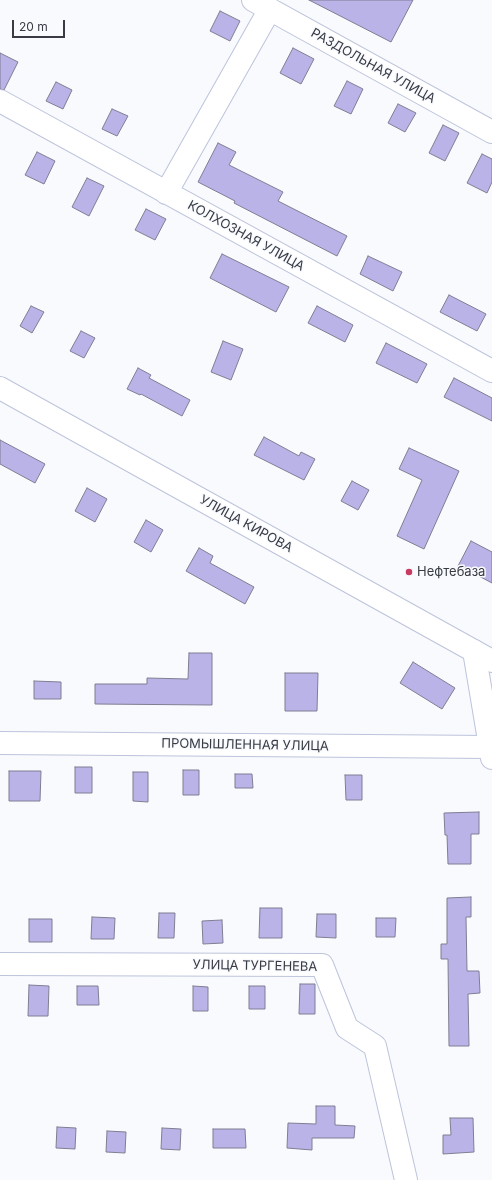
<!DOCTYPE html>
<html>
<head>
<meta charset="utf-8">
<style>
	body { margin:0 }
	#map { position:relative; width:492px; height:1180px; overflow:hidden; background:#f8fafe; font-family:Inter,sans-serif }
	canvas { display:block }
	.scale { position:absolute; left:12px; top:20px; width:53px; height:18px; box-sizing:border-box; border:2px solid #383b44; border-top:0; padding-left:5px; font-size:12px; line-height:14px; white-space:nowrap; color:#383b44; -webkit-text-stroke:3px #f8fafe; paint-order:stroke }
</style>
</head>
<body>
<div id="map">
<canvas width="492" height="1180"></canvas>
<div class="scale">20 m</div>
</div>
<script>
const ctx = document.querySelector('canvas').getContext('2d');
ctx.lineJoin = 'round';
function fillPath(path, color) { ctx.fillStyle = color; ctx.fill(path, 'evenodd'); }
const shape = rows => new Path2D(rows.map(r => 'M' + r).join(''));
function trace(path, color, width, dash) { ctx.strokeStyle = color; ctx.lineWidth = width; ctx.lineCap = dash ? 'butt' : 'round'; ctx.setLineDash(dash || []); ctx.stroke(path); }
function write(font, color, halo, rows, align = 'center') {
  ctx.font = font + ' Inter,sans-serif'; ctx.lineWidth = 3; ctx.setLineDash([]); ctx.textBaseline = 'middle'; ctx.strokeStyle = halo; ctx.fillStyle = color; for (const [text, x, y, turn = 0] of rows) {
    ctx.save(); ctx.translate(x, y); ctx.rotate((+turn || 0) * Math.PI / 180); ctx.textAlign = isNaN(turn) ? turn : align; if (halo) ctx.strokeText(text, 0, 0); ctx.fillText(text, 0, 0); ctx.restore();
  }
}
const building = shape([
	[309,0,413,0,391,42,309,0],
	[220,11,240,21,230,41,210,31,220,11],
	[293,48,314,59,301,84,280,73,293,48],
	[0,53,18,62,4,90,0,89,0,53],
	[347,81,363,89,351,114,334,106,347,81],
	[56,82,72,90,63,109,46,101,56,82],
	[398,104,416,113,405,132,388,123,398,104],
	[112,109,128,116,117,136,102,129,112,109],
	[443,125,459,133,445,161,429,153,443,125],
	[218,143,236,152,229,165,283,192,278,201,347,236,337,256,234,203,235,201,198,182,218,143],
	[37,152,55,161,44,184,25,175,37,152],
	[482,154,492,159,492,182,487,193,467,183,482,154],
	[87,178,104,186,89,216,72,207,87,178],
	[146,209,166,219,155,240,135,230,146,209],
	[222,254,289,287,276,312,210,278,222,254],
	[368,256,402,272,393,291,360,274,368,256],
	[449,295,486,314,477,331,440,312,449,295],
	[31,306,44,312,32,333,20,326,31,306],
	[317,306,353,325,345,342,308,323,317,306],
	[81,331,95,338,84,358,70,351,81,331],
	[223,341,243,349,231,380,211,372,223,341],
	[386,343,427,364,417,383,376,363,386,343],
	[138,368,151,375,149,378,190,400,182,416,141,394,140,395,127,389,138,368],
	[454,378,492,398,492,421,444,397,454,378],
	[264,437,299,456,301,452,315,459,304,480,254,455,264,437],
	[0,440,45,464,35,483,0,464,0,440],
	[409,448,459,471,424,549,397,536,422,480,399,469,409,448],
	[352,481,369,490,358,510,341,501,352,481],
	[87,488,107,499,95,522,75,511,87,488],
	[146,520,163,530,151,552,134,542,146,520],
	[471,541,492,552,492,583,473,573,473,574,458,566,471,541],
	[199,548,213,556,210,563,254,587,245,604,186,571,199,548],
	[189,653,212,653,212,705,95,704,95,684,147,684,147,678,188,679,189,653],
	[413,662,455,688,442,709,400,683,413,662],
	[285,673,318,673,317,711,285,711,285,673],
	[34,681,61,682,61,699,34,699,34,681],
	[75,767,92,767,92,793,75,793,75,767],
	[183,770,199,770,199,795,183,795,183,770],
	[9,771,41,771,40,801,9,801,9,771],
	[133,772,148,772,148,802,133,801,133,772],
	[235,774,252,774,253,788,235,788,235,774],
	[345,775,362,775,362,800,346,800,345,775],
	[479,812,479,834,471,834,471,864,448,864,447,835,445,835,444,813,479,812],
	[471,897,471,917,466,917,467,971,479,971,480,993,468,994,469,1046,449,1046,448,959,441,959,441,944,447,944,447,898,471,897],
	[260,908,282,908,282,938,259,938,260,908],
	[159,913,175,913,174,938,158,938,159,913],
	[317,914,336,914,336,938,316,937,317,914],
	[92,917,115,918,114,939,91,939,92,917],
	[376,918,396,918,395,937,376,937,376,918],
	[29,919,52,919,52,942,29,942,29,919],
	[222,920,223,943,203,944,202,921,222,920],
	[300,984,315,984,315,1014,299,1014,300,984],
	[29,985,49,986,48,1016,28,1016,29,985],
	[77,986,98,986,99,1005,77,1005,77,986],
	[193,986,208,987,208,1011,193,1011,193,986],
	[249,986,265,986,265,1009,249,1009,249,986],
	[316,1106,335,1106,335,1125,355,1126,354,1138,312,1138,312,1150,287,1148,288,1123,316,1124,316,1106],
	[450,1118,473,1118,474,1152,443,1154,443,1135,451,1135,450,1118],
	[57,1127,76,1128,75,1149,56,1148,57,1127],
	[162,1128,181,1129,180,1150,161,1149,162,1128],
	[213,1129,245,1129,246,1148,213,1148,213,1129],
	[107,1131,126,1132,125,1153,106,1152,107,1131]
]);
const minor = shape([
	[253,0,492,132],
	[0,101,492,371],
	[166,193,270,9],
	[474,651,492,758],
	[0,743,489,747],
	[0,964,322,965,347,1028,375,1046,406,1180]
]);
const major = shape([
	[0,388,492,661]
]);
const markers = [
	[409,572,4,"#c93a62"]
];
const streetNames = [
	["РАЗДОЛЬНАЯ УЛИЦА",373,66,29],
	["КОЛХОЗНАЯ УЛИЦА",246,236,29],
	["УЛИЦА КИРОВА",246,524,29],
	["ПРОМЫШЛЕННАЯ УЛИЦА",245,745,1],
	["УЛИЦА ТУРГЕНЕВА",255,966,1]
];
const poiNames = [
	["Нефтебаза",417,572]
];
fillPath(building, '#bab3e7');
trace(building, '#807d93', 1);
trace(minor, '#bdc4db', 24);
trace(major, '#bdc4db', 24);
trace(minor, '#fff', 22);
trace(major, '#fff', 22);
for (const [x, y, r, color] of markers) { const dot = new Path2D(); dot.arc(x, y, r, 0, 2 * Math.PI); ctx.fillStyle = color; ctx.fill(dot); trace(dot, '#f8fafe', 1.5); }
write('13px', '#383b44', '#f8fafe', streetNames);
write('13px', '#383b44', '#f8fafe', poiNames, 'left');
</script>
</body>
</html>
